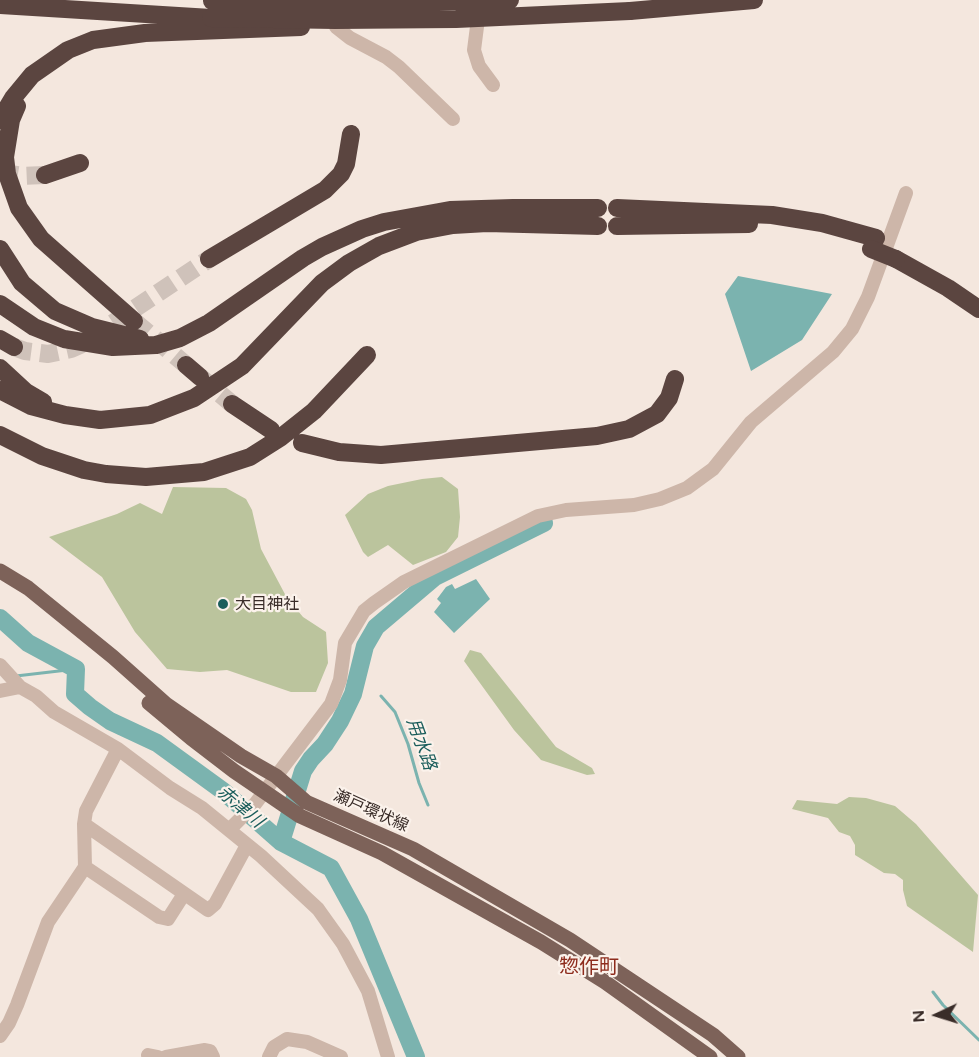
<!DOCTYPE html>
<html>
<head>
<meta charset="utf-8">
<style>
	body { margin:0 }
	#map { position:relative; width:979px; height:1057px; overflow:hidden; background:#f4e7de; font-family:Figtree,sans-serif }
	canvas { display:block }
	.north { position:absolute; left:907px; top:985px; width:60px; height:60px; -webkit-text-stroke:4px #fbf2eb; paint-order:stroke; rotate:266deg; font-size:16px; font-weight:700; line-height:24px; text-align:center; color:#3a2d29 }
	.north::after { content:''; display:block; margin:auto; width:21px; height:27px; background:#3a2d29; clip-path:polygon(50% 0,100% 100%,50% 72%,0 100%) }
</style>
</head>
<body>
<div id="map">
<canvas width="979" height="1057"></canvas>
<div class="north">N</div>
</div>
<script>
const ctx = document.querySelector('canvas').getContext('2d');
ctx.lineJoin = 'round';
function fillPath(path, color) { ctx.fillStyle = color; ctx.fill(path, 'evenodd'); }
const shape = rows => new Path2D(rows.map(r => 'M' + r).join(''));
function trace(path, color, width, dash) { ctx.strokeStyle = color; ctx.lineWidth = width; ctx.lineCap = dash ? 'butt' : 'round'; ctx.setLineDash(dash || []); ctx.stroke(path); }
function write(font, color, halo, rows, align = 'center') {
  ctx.font = font + ' Figtree,"Noto Sans JP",sans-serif'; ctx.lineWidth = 4.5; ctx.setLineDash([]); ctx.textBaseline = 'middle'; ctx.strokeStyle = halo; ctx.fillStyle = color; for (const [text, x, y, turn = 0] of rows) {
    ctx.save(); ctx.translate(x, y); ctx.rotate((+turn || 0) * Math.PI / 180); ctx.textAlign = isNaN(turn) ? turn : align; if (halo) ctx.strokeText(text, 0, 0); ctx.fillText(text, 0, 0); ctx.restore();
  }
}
const green = shape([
	[442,477,458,489,460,517,458,537,446,552,413,565,388,545,368,557,363,552,345,515,368,494,388,486,422,479],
	[173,487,226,488,246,499,252,510,261,549,287,598,303,617,326,632,328,663,316,692,291,692,227,670,200,672,167,669,135,632,102,577,49,537,117,514,140,503,162,514],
	[470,650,481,653,556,747,592,768,595,774,587,775,541,760,514,730,464,661],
	[849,797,866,798,895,806,916,824,978,895,973,952,907,906,903,890,903,880,895,874,884,873,855,855,855,845,850,836,839,832,828,818,792,809,797,800,837,804]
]);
const water = shape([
	[738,276,832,294,802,340,751,371,725,294],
	[476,579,490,599,454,633,434,612,441,603,437,599,446,587,452,584,455,589]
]);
const stream = shape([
	[16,676,76,669],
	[381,696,395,712,408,744,419,783,428,805],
	[933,992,943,1005,979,1040]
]);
const river = shape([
	[0,618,28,643,76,669,75,694,90,707,110,721,157,743,223,791,281,842,331,868,359,919,416,1057],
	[281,842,303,771,311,759,325,744,340,721,353,694,365,646,376,627,435,577,544,523]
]);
const highwayTunnel = shape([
	[0,172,23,176,45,175],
	[134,321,186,365],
	[14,347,25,351,48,354,71,349,80,345,209,259],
	[200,377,232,404]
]);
const minor = shape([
	[479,11,474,50,479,66,493,85],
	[336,27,350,38,386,57,399,67,453,119],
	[0,665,20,687,36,696,54,712,118,749,170,788,202,808,261,856,318,909,343,944,368,991,388,1057],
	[0,691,20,687],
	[84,824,208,910,215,904,247,845],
	[229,830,255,804,331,704,340,680,345,643,364,611,374,603,404,582,538,516,566,510,634,505,660,499,687,488,713,469,751,422,833,352,852,329,868,297,906,193],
	[85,867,159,917,168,919,184,894],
	[0,1036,9,1023,17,1005,48,922,85,867,84,824,86,811,118,749],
	[148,1055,158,1057],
	[166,1057,205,1050,210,1051,213,1057],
	[269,1057,274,1047,287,1039,307,1042,341,1057]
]);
const major = shape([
	[0,571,28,588,113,657,167,705,241,756,276,776,306,802,413,849,570,940,713,1035,738,1057],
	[149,703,191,738,234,771,300,816,382,853,541,942,605,982,710,1057]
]);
const highway = shape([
	[0,5,211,18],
	[630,11,754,0],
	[17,106,11,120,5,157,7,174,19,208,41,239,134,321],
	[0,120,13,98,32,75,68,50,93,40,145,33,301,27],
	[45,175,80,163],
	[617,208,772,215,822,223,876,238],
	[617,226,749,224],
	[0,249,22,283,55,311,92,327,140,339],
	[209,259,325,190,341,174,346,164,351,134],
	[896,259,948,288,979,309],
	[0,304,34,327,64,339,113,347,156,345,180,338,209,323,303,258,322,247,362,229,384,222,450,210,513,208,598,208],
	[0,339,14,347],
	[186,365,200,377],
	[0,368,26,392,43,402],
	[0,390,31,406,65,415,100,420,150,415,194,398,242,366,322,283,349,263,379,246,416,232,453,225,487,223,598,226],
	[232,404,271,430],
	[0,435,42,456,84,470,106,474,146,477,204,472,250,457,280,438,314,411,367,355],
	[302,443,339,452,381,455,597,436,629,429,657,414,669,398,675,379]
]);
const highwayBridge = shape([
	[212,1,336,3,510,0],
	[211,18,335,20,456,19,630,11],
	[871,249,896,259]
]);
const markers = [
	[223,604,6,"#1c5e5c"]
];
const poiNames = [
	["大目神社",235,604]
];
const streetNames = [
	["瀬戸環状線",371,811,24]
];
const waterNames = [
	["用水路",421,744,70],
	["赤津川",240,807,40]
];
const quarterNames = [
	["惣作町",589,967]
];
fillPath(green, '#bbc49d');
fillPath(water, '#7bb3af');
trace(stream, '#7bb3af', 3);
trace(river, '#7bb3af', 18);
trace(highwayTunnel, '#cfc2ba', 18, [18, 9]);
trace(minor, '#cdb6a9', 14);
trace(major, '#7d6259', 15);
trace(highway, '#5b4540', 18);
trace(highwayBridge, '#5b4540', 18);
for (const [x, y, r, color] of markers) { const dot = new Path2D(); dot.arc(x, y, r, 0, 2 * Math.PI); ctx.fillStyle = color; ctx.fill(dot); trace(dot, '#fbf2eb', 2); }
write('16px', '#3a2d29', '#fbf2eb', poiNames, 'left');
write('16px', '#3a2d29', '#fbf2eb', streetNames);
write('italic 18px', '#1c5e5c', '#fbf2eb', waterNames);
write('20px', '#8e2c1d', '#fbf2eb', quarterNames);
</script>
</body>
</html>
